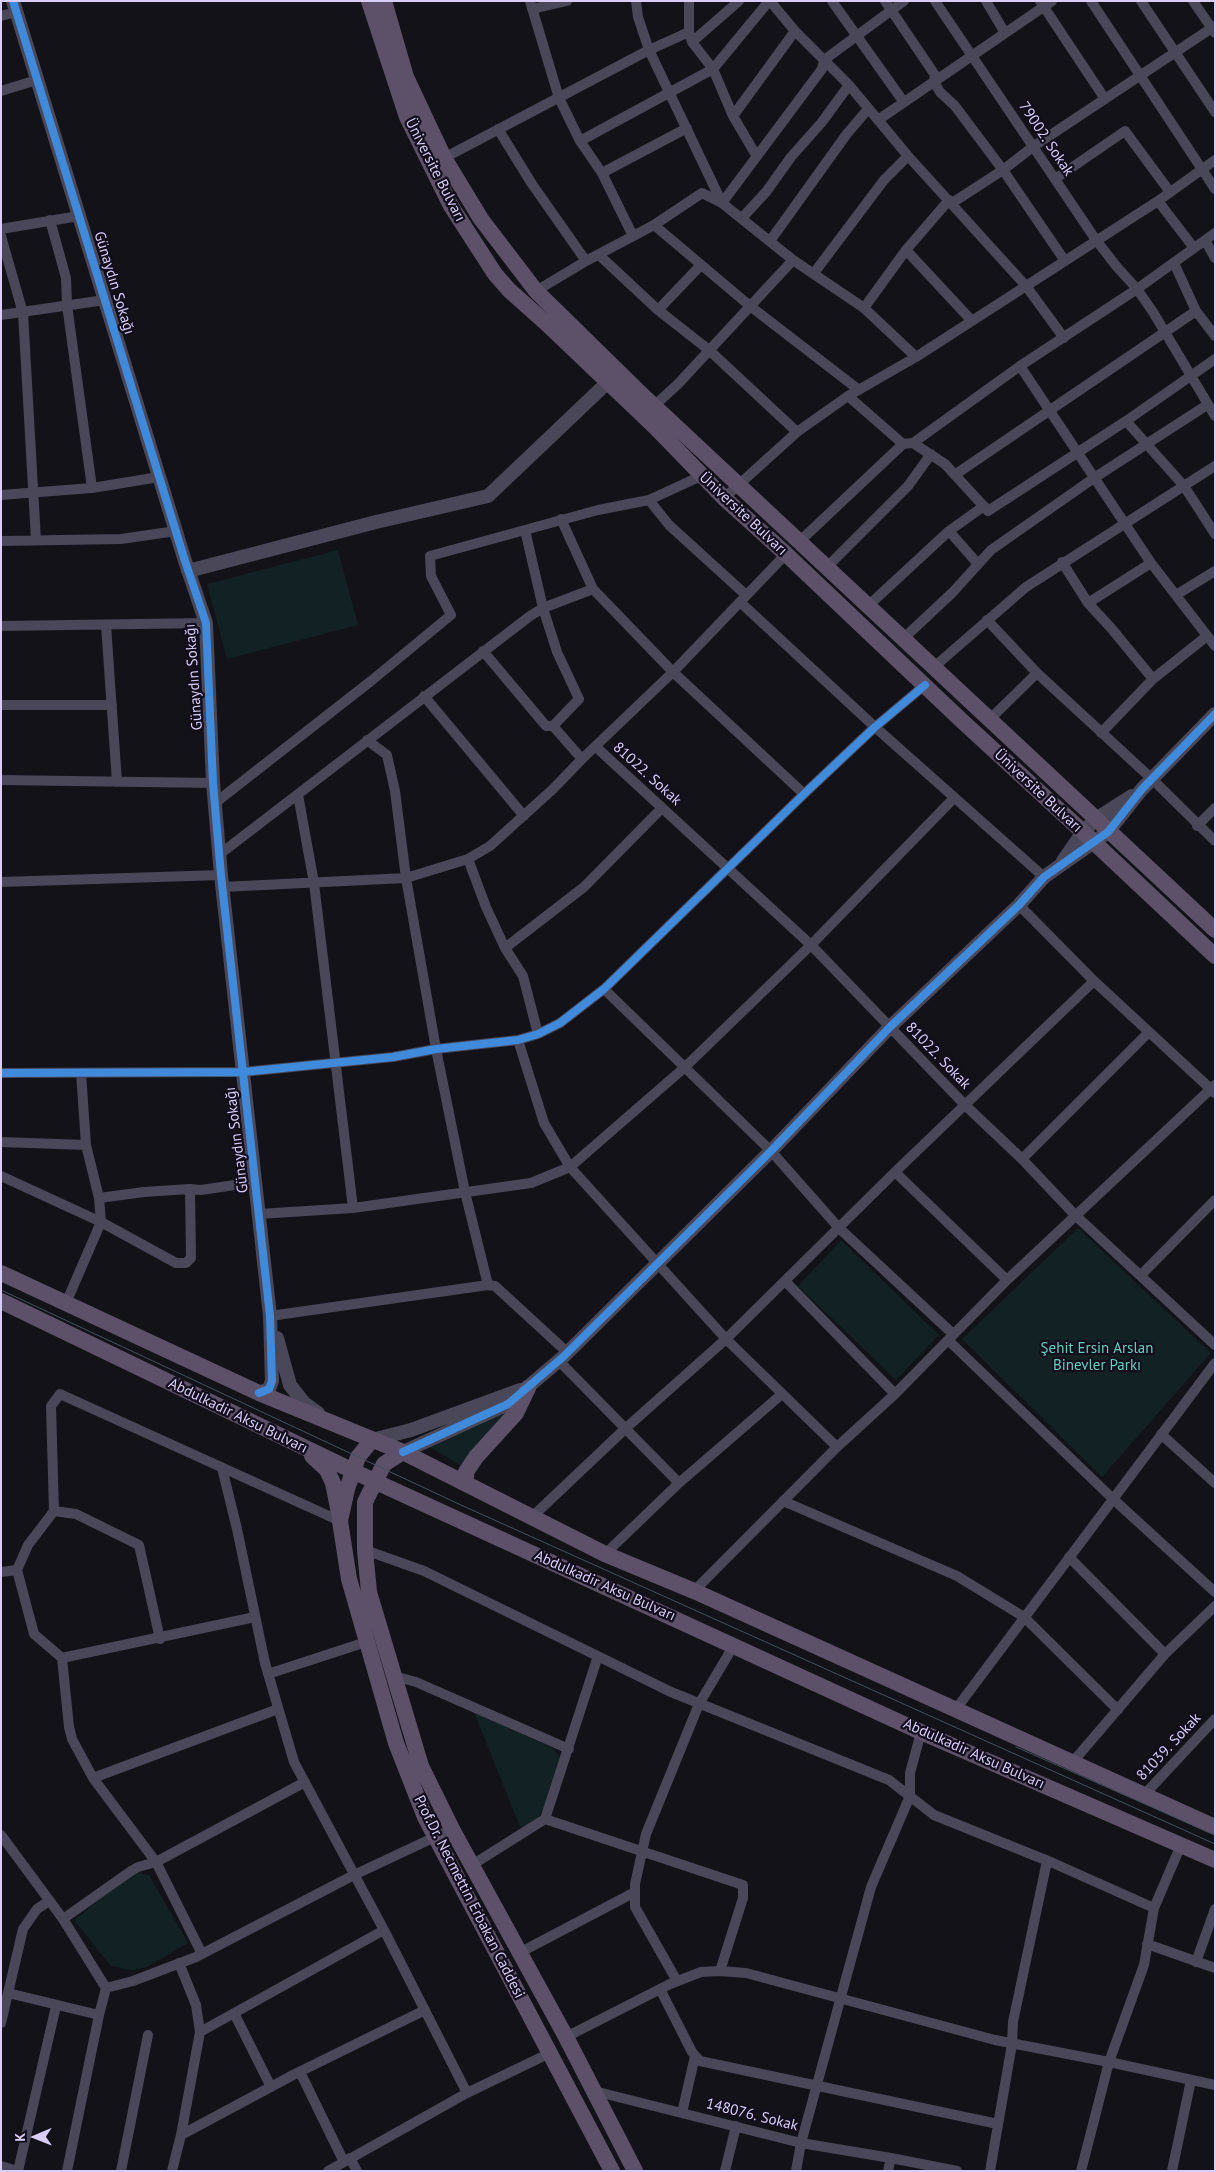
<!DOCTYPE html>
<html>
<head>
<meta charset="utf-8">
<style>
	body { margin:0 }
	#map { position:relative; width:1216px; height:2172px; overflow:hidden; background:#131218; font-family:"PT Sans",sans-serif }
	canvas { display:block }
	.frame { position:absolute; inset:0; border:2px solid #d8cef9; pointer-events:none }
	.north { position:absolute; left:10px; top:2112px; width:50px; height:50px; -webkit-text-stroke:4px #120e1c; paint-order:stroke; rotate:269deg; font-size:14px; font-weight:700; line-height:20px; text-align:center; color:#d8cef9 }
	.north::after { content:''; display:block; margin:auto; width:18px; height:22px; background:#d8cef9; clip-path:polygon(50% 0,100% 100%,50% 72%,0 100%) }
</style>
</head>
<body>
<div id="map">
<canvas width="1216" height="2172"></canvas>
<div class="frame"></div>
<div class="north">K</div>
</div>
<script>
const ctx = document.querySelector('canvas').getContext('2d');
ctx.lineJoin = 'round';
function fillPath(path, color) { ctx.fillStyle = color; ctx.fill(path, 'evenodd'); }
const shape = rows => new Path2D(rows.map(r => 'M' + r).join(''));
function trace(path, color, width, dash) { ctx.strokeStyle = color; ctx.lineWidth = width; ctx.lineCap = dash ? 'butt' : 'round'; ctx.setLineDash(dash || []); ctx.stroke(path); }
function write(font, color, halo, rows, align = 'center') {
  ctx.font = font + ' "PT Sans",sans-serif'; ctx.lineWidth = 4.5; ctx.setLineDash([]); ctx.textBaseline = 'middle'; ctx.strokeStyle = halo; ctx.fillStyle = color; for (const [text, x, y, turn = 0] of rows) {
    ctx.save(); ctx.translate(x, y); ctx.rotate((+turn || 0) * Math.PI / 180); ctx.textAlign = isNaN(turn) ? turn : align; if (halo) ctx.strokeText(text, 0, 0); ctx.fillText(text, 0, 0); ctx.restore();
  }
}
const green = shape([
	[338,550,358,625,227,659,207,584],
	[1078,1228,1211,1353,1102,1477,962,1339],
	[841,1240,939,1335,896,1380,798,1286],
	[515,1407,463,1467,430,1447],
	[474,1712,554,1749,560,1757,544,1807,538,1817,529,1824,520,1827],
	[134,1872,149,1875,188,1943,147,1967,132,1970,111,1966,74,1920]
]);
const minor = shape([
	[530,1,559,98,580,141,602,173,633,236],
	[636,1,638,17,649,50,722,203,822,69,824,60,904,1],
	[689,1,689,32,692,42,713,69,733,116,756,155],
	[770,1,795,31,849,85,908,156,1026,286,1064,338],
	[832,1,903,101],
	[885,1,935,75,934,82,940,92,955,106,1003,170,1065,261],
	[935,1,1096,240,1117,267,1137,289,1153,312,1215,416],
	[986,1,1005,33],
	[1040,1,1105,99],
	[1091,1,1215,189],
	[1141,1,1215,112],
	[1193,1,1215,33],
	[532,9,567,1],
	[1,16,16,12],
	[692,42,739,1],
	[1,91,37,80],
	[733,116,795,31],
	[878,120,1052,1],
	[498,129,532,184,586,261],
	[580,141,713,69,769,1],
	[444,158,649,50,689,32],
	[602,173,687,128],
	[1055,179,1125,131,1170,192],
	[1158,201,1194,248],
	[952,203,1003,170,1034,146,1215,26],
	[742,218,766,192,791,157,822,122,849,85],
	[50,220,66,278,67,305,92,488],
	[654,225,750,306,859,390],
	[1,229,79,216],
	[1,236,23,313,36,540],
	[1205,240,1215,258],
	[770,241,846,135,868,109],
	[906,250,972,321],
	[599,255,658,310,709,350,797,432],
	[1174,263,1196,311,1215,336],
	[814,273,884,180,908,156],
	[536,291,586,261,654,225,702,193,722,203,793,260,864,308,916,357],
	[864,308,906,250,949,200],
	[658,310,701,265],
	[1,315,105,300],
	[1215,359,1126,421,1184,486,1215,534],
	[1020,366,1151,563,1215,646],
	[848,396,916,357,1158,201,1215,160],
	[654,406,678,384,793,260],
	[913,443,1020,366,1137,289,1215,233],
	[956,474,1196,311],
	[1,495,92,488,159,477],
	[724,498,797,432,848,396,903,444,913,443,945,464,988,511,1126,421],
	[649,500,669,525,746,595],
	[561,519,593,589,673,672,804,794],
	[949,531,978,564],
	[1,541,121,539,176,531],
	[800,541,903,444],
	[1062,562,1088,603,1111,628,1153,679],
	[827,567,908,486,931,454],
	[1176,595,1215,571],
	[740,602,875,727,1044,877],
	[1088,603,1151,563],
	[869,605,949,531,984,506],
	[987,620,1037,673],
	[106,625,117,782],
	[1,626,206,623],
	[904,638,953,592,991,550,1094,478,1207,405],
	[483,651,546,726,553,726,579,699,557,652,543,608,525,530],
	[934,667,1026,587,1215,466],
	[424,696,524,816],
	[1,705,112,705],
	[990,719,1037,673,1152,779,1215,841],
	[553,726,582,759],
	[1101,733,1153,679,1207,636],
	[596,747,811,945,965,1105,1022,1159,1075,1215,1215,1345],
	[1,780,213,783],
	[298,795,314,883,353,1208],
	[215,803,371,681,451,615,431,576,430,556,598,510,649,500,701,476],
	[1197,826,1215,808],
	[220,854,530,616,543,608,593,589],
	[468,859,486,907,505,948,523,976,538,1034],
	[1,882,221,875],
	[222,887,406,878,468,859,490,846,553,789,582,759,673,672,786,554],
	[1019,905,1094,981,1215,1093],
	[505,948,584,887,662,808],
	[604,989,771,1151,839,1228,953,1334],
	[518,1040,544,1123,570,1167,726,1339,837,1447],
	[1,1073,243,1072,393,1057,436,1049,518,1040,538,1034,560,1023,604,989,804,794,875,727,925,685],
	[81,1073,86,1145,99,1198],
	[1,1142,86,1145],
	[1022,1159,1148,1033],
	[895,1172,1007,1280],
	[1,1176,101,1222,176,1263,186,1263,191,1258,190,1189],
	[259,1214,353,1208,531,1183,570,1167,684,1068,811,945,954,798],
	[1141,1275,1215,1200],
	[785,1281,895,1394],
	[488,1285,495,1286,568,1353],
	[66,1303,101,1222,99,1198,144,1192,190,1189,201,1190,255,1182],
	[270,1316,488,1285,465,1192,436,1049,406,878,395,791,387,755,367,740],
	[948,1340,1112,1498,1215,1592],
	[559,1361,679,1483],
	[1161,1434,1215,1483],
	[222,1468,237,1529,265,1663,294,1762,384,1930,467,2093],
	[783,1501,957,1576,1024,1617,1118,1710],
	[54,1511,76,1514,139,1545,160,1639],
	[531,1518,626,1428,726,1339,895,1172,1094,981],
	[365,1550,424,1571,671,1692,889,1780,934,1815,1053,1863,1154,1908],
	[605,1554,679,1483,782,1394],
	[1069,1557,1165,1654],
	[1,1572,17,1570],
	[694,1591,837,1447,895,1394,1007,1280,1215,1085],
	[62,1658,255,1617],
	[268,1674,366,1642],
	[394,1676,416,1682,569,1749],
	[956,1709,1215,1363],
	[1071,1764,1165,1654,1215,1606],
	[93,1778,278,1709],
	[305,1782,156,1862,93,1778,72,1739,69,1727,62,1658,34,1634,17,1570,28,1545,54,1511,51,1406,60,1394,340,1521],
	[1144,1795,1215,1719],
	[545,1819,743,1885,743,1898,720,1971],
	[1,1835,63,1919,106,1988,133,1981,196,1957,354,1875,452,1829],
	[472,1865,545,1819,598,1656],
	[63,1919,131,1871,138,1867,156,1862,202,1954],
	[1147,1944,1215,1968],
	[521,1952,635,1892],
	[1196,1962,1215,1909],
	[677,1981,635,1907,635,1884,646,1834,699,1704,734,1645],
	[660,1989,692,2052,700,2061,998,2124],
	[8,1993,99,2015],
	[234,2013,271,2087],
	[1,2023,23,1929,37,1909,49,1901],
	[200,2032,384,1930],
	[566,2037,670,1984,701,1972,720,1971,746,1973,995,2040,1109,2062,1215,2085],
	[300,2072,344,2162],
	[594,2091,801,2143,891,2158,888,2171],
	[682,2113,695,2056],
	[181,2135,293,2075,425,2010],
	[350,2158,357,2171],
	[891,2158,957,2171],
	[1,2166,17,2171],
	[18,2171,56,2006],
	[67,2171,99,2015,106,1988],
	[121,2171,148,2035],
	[172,2171,181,2135,200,2032,196,2005,179,1963],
	[328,2171,467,2093,550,2053],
	[725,2171,736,2126],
	[796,2171,801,2143,871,1887,910,1796,910,1773,921,1732],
	[990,2171,1012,2044,1013,2022,1047,1861],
	[1081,2171,1109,2062,1144,1965,1154,1908,1181,1845],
	[1172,2171,1191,2080]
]);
const tertiary = shape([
	[13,1,185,561,206,623,213,783,221,875,270,1316,272,1381,269,1389,259,1393],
	[188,571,376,522,488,496,608,382],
	[1063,861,1083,832,1096,819,1132,796],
	[277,1338,290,1385,304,1403,318,1413],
	[372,1440,411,1430,520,1390],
	[403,1452,508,1404,563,1357,771,1151,890,1027,1019,905,1044,877,1108,832,1142,789,1215,714]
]);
const primary = shape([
	[369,1,407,117,451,206,495,274,509,290,546,323,655,427,724,498,786,554,961,720,1083,832,1215,956],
	[384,1,406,77,444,158,481,219,536,291,637,390,1215,930],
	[1,1273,259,1393,403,1452,605,1554,694,1591,1215,1827],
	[1,1301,374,1481,921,1732,1215,1860],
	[372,1440,358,1457,347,1489,340,1521,349,1579,396,1743,425,1817,612,2171],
	[403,1452,384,1464,365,1502,365,1550,369,1592,421,1766,452,1829,566,2037,635,2171],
	[312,1456,327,1470,333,1483,339,1513],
	[466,1483,466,1472,476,1457,516,1413,528,1388]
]);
const tram = shape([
	[1,1290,461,1505,1215,1844],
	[1016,1747,1215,1835]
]);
const cycleway = shape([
	[13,1,185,561,206,623,213,783,221,875,270,1316,272,1381,269,1389,259,1393],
	[1,1073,243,1072,393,1057,436,1049,518,1040,538,1034,560,1023,604,989,804,794,875,727,925,685],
	[403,1452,508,1404,563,1357,771,1151,890,1027,1019,905,1044,877,1108,832,1142,789,1215,714]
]);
const streetNames = [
	["79002. Sokak",1046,139,56],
	["Üniversite Bulvarı",435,170,63],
	["Günaydın Sokağı",114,283,73],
	["Üniversite Bulvarı",743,514,43],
	["Günaydın Sokağı",194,677,-94],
	["81022. Sokak",647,774,42],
	["Üniversite Bulvarı",1038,791,43],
	["81022. Sokak",938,1056,46],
	["Günaydın Sokağı",237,1140,-97],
	["Abdulkadir Aksu Bulvarı",238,1416,26],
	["Abdulkadir Aksu Bulvarı",605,1586,24],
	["81039. Sokak",1169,1747,-47],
	["Abdulkadir Aksu Bulvarı",974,1754,24],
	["Prof.Dr. Necmettin Erbakan Caddesi",469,1897,63],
	["148076. Sokak",752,2115,14]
];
const parkNames = [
	["Şehit Ersin Arslan",1097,1349],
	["Binevler Parkı",1097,1366]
];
fillPath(green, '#122123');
trace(minor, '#494758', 10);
trace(tertiary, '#494758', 14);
trace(primary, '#5d5169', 16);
trace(tram, '#44525f', 1);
trace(cycleway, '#408adc', 8);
write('15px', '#d8cef9', '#120e1c', streetNames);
write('15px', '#64cfc0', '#120e1c', parkNames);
</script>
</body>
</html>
